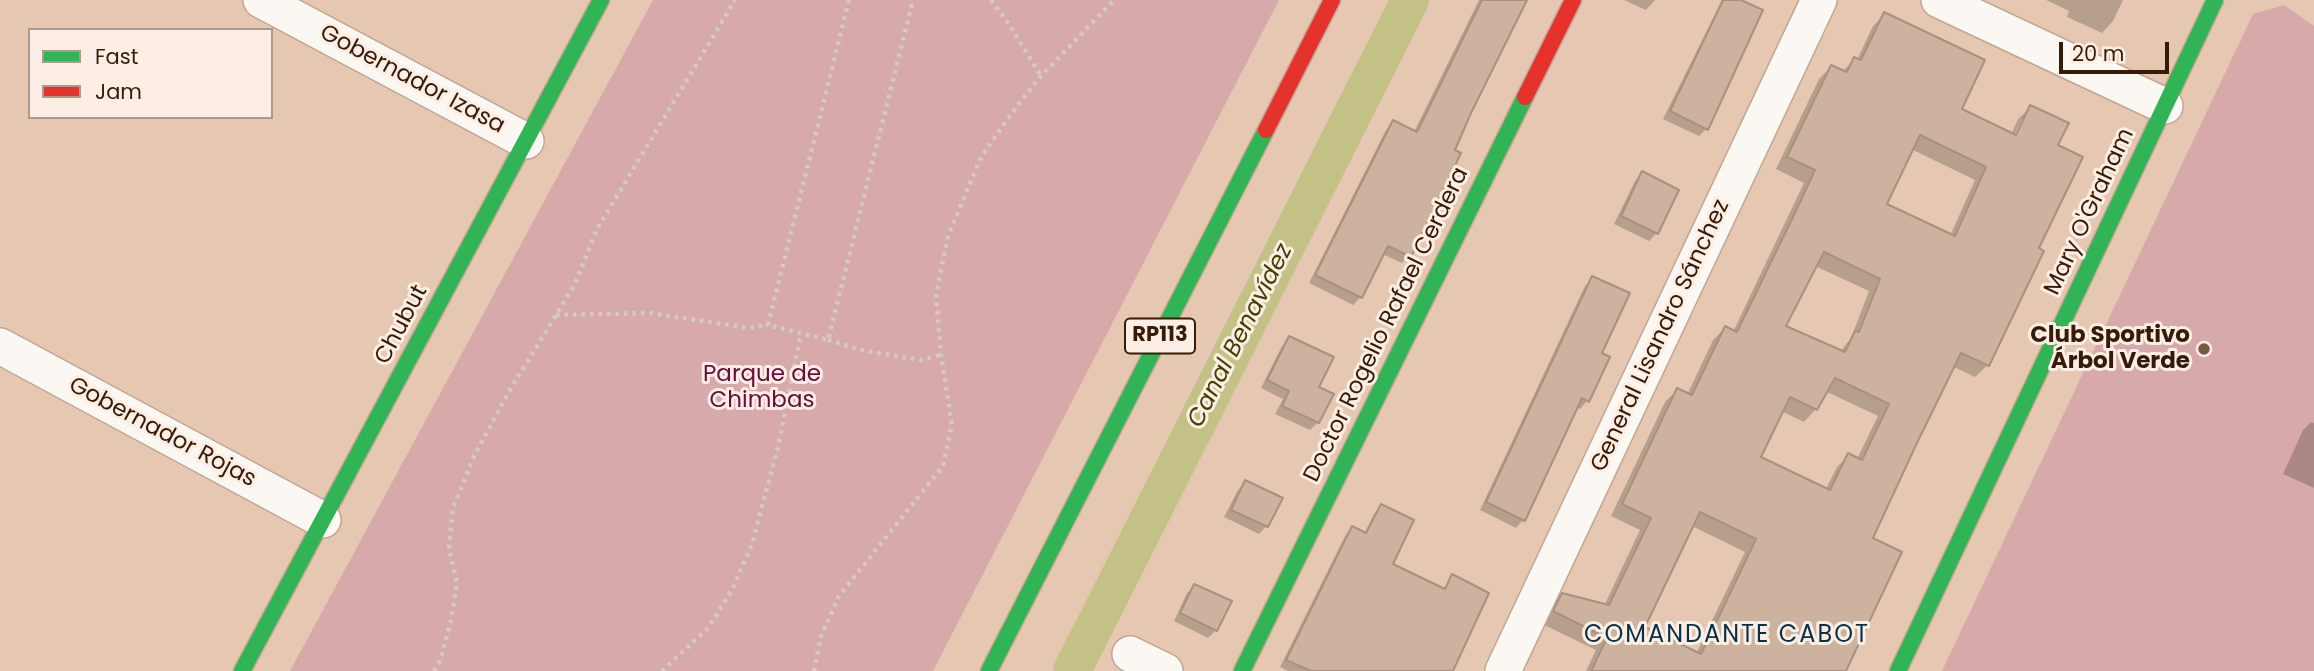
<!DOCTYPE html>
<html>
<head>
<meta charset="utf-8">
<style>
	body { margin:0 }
	#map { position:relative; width:2314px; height:671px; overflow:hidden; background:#e5c7b2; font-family:Poppins,sans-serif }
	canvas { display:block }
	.legend { position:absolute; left:28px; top:28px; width:245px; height:91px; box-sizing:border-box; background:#fceee4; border:2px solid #ad9a8c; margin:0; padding:9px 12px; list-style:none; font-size:21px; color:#361c08 }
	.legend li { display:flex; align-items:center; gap:14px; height:35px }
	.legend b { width:35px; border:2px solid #ad9a8c }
	.scale { position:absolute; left:2059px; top:42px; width:110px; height:32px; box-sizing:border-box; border:4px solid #361c08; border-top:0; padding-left:9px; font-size:21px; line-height:24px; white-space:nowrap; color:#361c08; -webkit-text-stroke:5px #fceee4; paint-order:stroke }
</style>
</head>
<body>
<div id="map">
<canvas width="2314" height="671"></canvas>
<ul class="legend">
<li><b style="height:9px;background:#30b455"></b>Fast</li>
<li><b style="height:9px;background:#e5322d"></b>Jam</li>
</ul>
<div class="scale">20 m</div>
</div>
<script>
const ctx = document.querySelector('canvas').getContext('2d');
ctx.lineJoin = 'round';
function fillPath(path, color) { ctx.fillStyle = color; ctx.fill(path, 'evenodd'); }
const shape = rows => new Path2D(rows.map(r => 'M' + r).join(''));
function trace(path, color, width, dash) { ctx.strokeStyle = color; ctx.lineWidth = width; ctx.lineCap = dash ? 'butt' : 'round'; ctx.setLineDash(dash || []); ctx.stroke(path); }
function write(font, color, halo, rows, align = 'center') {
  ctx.font = font + ' Poppins,sans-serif'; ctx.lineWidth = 6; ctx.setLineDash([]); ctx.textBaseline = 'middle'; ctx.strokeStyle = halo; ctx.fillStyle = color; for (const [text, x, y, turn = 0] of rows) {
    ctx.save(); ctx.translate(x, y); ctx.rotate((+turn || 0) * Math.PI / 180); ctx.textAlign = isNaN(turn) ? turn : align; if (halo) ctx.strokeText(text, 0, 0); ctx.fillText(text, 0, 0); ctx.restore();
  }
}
const green = shape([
	[653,0,1279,0,933,671,290,671],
	[2284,5,2314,26,2314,671,1942,671,2253,14]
]);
const shadow = shape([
	[1479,0,1525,0,1470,112,1409,256,1402,263,1382,254,1361,297,1353,305,1309,283,1386,130,1393,122,1414,132],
	[1624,0,1655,0,1646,10],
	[1722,0,1737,0,1706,129,1699,136,1663,119],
	[2046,0,2123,0,2113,21,2102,33,2067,17,2069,11],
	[1885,14,1960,109,2011,135,2018,119,2031,107,2056,146,2037,249,1988,365,1975,377,1952,366,1871,539,1841,671,1586,671,1596,650,1542,624,1550,607,1563,595,1604,606,1640,530,1611,516,1665,402,1677,390,1687,395,1713,340,1725,328,1733,332,1781,231,1804,183,1776,169,1819,79,1831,67,1842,72,1855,59,1857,60,1873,26],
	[2022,119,2025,119,2014,144,2011,142],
	[1911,149,1975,180,1950,236,1884,205],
	[1815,266,1869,291,1851,338,1840,352,1784,327],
	[1825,391,1878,416,1857,459,1849,455,1837,467,1826,489,1759,458,1781,411,1804,422,1816,409],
	[1692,526,1745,552,1696,654,1643,628],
	[1642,173,1657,233,1649,241,1614,224,1635,181],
	[1593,278,1600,354,1587,401,1580,409,1576,407,1523,520,1516,528,1480,510,1585,286],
	[1290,338,1317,388,1318,422,1310,430,1275,414,1283,399,1261,388,1282,346],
	[2311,422,2314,423,2314,488,2283,474,2303,430],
	[1246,482,1267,526,1259,534,1224,517,1238,490],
	[1381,506,1391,565,1442,590,1453,576,1451,671,1288,671,1280,667,1345,536,1352,529,1364,534,1374,514],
	[1195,586,1216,630,1208,638,1174,621,1187,593]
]);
const canal = shape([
	[1072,671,1410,0]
]);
const building = shape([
	[1482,0,1527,0,1471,113,1455,150,1461,153,1411,257,1388,246,1362,298,1315,275,1393,120,1417,132,1482,0],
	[1723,0,1741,0,1763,10,1708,130,1670,111,1723,0],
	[1884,12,1985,60,1962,109,2016,135,2030,105,2069,123,2058,145,2083,157,2039,248,2044,251,1989,366,1961,353,1916,445,1873,538,1902,552,1846,671,1591,671,1607,638,1553,611,1562,593,1609,605,1651,518,1622,504,1677,388,1692,395,1725,326,1737,332,1793,217,1815,170,1787,157,1831,65,1847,72,1854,57,1861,60,1884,12],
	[1920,135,1986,167,1955,236,1887,204,1920,135],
	[1824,252,1880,279,1859,332,1855,331,1845,352,1786,326,1824,252],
	[1835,378,1889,404,1862,460,1848,453,1830,490,1761,457,1790,397,1817,410,1835,378],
	[1700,512,1756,539,1701,654,1645,627,1700,512],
	[1642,171,1679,190,1658,234,1621,216,1642,171],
	[1592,276,1630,293,1602,353,1610,357,1589,402,1582,398,1525,521,1486,502,1592,276],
	[1289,336,1334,357,1319,387,1334,394,1319,423,1282,406,1289,391,1267,380,1289,336],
	[1245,480,1283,498,1268,527,1231,510,1245,480],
	[1381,504,1414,520,1393,564,1445,589,1452,574,1489,593,1453,671,1311,671,1286,660,1352,526,1366,533,1381,504],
	[1194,584,1232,601,1217,631,1180,613,1194,584]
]);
const path = shape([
	[849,0,768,325,828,340,913,0],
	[991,0,1006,20,1041,76],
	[556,315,650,313,749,328,768,325],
	[828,340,861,350,920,360,941,355],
	[434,671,440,661,451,621,457,583,449,548,453,508,474,456,508,393,575,284,596,231,735,0],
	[662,671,709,627,733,588,752,544,778,447,801,334],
	[814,671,821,636,839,596,943,466,952,425,941,355,936,295,948,236,981,157,1017,106,1041,76,1114,0]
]);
const street = shape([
	[261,0,526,141],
	[1939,0,2165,106],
	[0,346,323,520],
	[1130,654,1165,671],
	[1503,671,1819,0]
]);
const fast = shape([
	[242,671,601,0],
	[989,671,1266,130],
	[1242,671,1525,97],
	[1898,671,2215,0]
]);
const jam = shape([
	[1525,97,1573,0],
	[1266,130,1332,0]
]);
const markers = [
	[2204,349,7,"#735844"]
];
const shields = [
	[1160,336,70]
];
const shieldNames = [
	["RP113",1160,336]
];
const streetNames = [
	["Gobernador Izasa",412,80,28],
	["Mary O'Graham",2090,212,-65],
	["Chubut",402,325,-62],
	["Doctor Rogelio Rafael Cerdera",1387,325,-64],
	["General Lisandro Sánchez",1661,336,-65],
	["Gobernador Rojas",162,433,28]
];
const poiNames = [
	["Club Sportivo",2190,336],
	["Árbol Verde",2190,362]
];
const parkNames = [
	["Parque de",762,375],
	["Chimbas",762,401]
];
const waterNames = [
	["Canal Benavídez",1241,336,-63]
];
const neighbourhoodNames = [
	["COMANDANTE CABOT",1727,636]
];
fillPath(green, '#d8a9ab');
fillPath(shadow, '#0003');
trace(canal, '#c3c185', 38);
fillPath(building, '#ccb29f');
trace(building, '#aa917e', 2);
trace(street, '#c0a693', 38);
trace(fast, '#c0a693', 19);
trace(jam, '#c0a693', 19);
trace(path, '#d3cac2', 4.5, [3.5, 5]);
trace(street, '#fbf7f3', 35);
trace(fast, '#30b455', 16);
trace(jam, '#e5322d', 16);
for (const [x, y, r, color] of markers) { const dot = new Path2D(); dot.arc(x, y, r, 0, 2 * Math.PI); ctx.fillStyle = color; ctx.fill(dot); trace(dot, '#fceee4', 2.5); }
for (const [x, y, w] of shields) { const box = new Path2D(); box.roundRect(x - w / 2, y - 17.5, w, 35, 5); ctx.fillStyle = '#fceee4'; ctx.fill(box); trace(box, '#361c08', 2); }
write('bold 21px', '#361c08', null, shieldNames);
write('23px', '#361c08', '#fceee4', streetNames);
write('bold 23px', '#361c08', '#fceee4', poiNames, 'right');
write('23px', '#6a0c3d', '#fceee4', parkNames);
write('italic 24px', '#3c4204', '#fceee4', waterNames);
ctx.letterSpacing = '2px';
write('24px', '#053247', '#fceee4', neighbourhoodNames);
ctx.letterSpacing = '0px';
</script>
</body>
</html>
